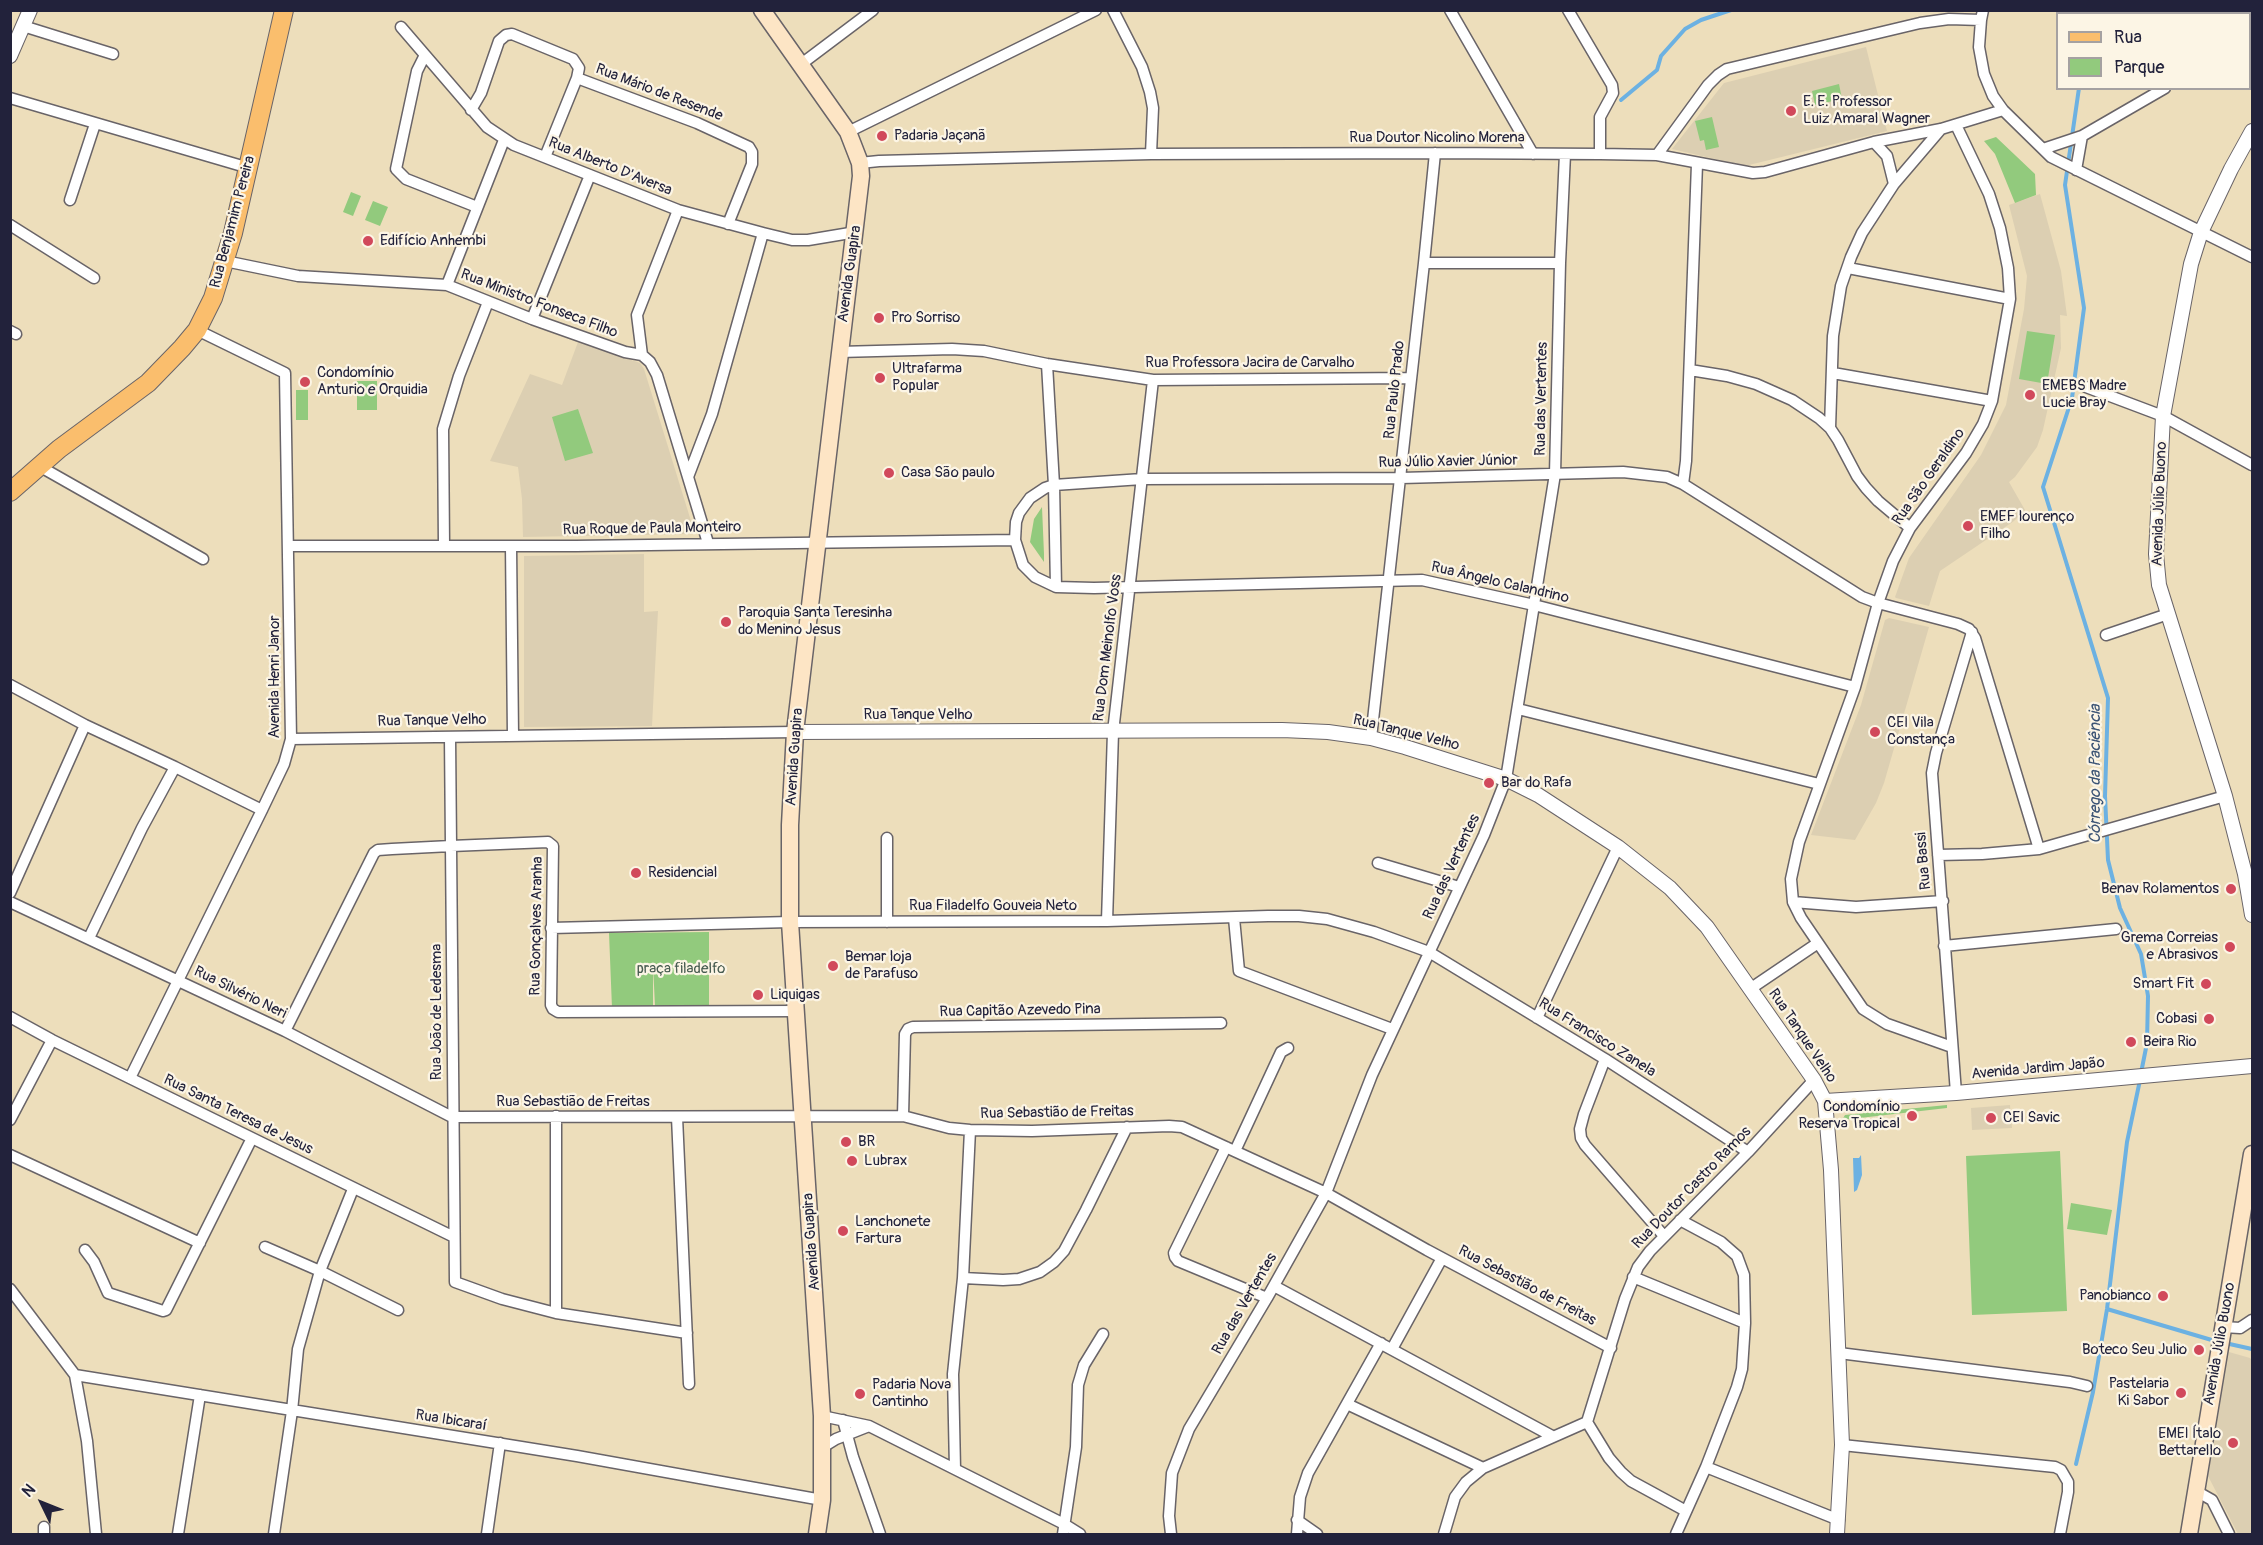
<!DOCTYPE html>
<html>
<head>
<meta charset="utf-8">
<style>
	body { margin:0 }
	#map { position:relative; width:2263px; height:1545px; overflow:hidden; background:#eddebb; font-family:Pangolin,sans-serif }
	canvas { display:block }
	.frame { position:absolute; inset:0; border:12px solid #22223b; pointer-events:none }
	.legend { position:absolute; left:2056px; top:12px; width:195px; height:78px; box-sizing:border-box; background:#fcf5e5; border:2px solid #a5a1a1; margin:0; padding:8px 10px; list-style:none; font-size:18px; color:#22223b }
	.legend li { display:flex; align-items:center; gap:12px; height:30px }
	.legend b { width:30px; border:2px solid #a5a1a1 }
	.north { position:absolute; left:12px; top:1473px; width:60px; height:60px; -webkit-text-stroke:4px #fcf5e5; paint-order:stroke; rotate:313deg; font-size:16px; font-weight:700; line-height:24px; text-align:center; color:#22223b }
	.north::after { content:''; display:block; margin:auto; width:21px; height:27px; background:#22223b; clip-path:polygon(50% 0,100% 100%,50% 72%,0 100%) }
</style>
</head>
<body>
<div id="map">
<canvas width="2263" height="1545"></canvas>
<div class="frame"></div>
<ul class="legend">
<li><b style="height:8px;background:#fabe6d"></b>Rua</li>
<li><b style="height:16px;background:#92ca7d"></b>Parque</li>
</ul>
<div class="north">N</div>
</div>
<script>
const ctx = document.querySelector('canvas').getContext('2d');
ctx.lineJoin = 'round';
function fillPath(path, color) { ctx.fillStyle = color; ctx.fill(path, 'evenodd'); }
const shape = rows => new Path2D(rows.map(r => 'M' + r).join(''));
function trace(path, color, width, dash) { ctx.strokeStyle = color; ctx.lineWidth = width; ctx.lineCap = dash ? 'butt' : 'round'; ctx.setLineDash(dash || []); ctx.stroke(path); }
function write(font, color, halo, rows, align = 'center') {
  ctx.font = font + ' Pangolin,sans-serif'; ctx.lineWidth = 4.5; ctx.setLineDash([]); ctx.textBaseline = 'middle'; ctx.strokeStyle = halo; ctx.fillStyle = color; for (const [text, x, y, turn = 0] of rows) {
    ctx.save(); ctx.translate(x, y); ctx.rotate((+turn || 0) * Math.PI / 180); ctx.textAlign = isNaN(turn) ? turn : align; if (halo) ctx.strokeText(text, 0, 0); ctx.fillText(text, 0, 0); ctx.restore();
  }
}
const built = shape([
	[1866,47,1887,131,1745,166,1672,149,1724,83],
	[2040,194,2061,271,2067,316,2060,315,2061,348,2043,430,2037,447,2015,477,2009,482,2025,510,2014,521,1940,571,1929,606,1896,598,1895,597,1909,558,1981,455,2006,405,2024,309,2027,276,2009,205],
	[578,342,640,363,644,369,695,534,523,537,522,499,518,467,490,461,530,374,562,385],
	[644,554,644,612,658,611,652,726,524,727,524,556],
	[1889,618,1929,627,1884,783,1876,803,1855,840,1811,835,1861,705,1885,620],
	[2010,1105,2012,1128,1972,1130,1971,1108],
	[2229,1352,2250,1358,2252,1361,2252,1534,2238,1534,2208,1476]
]);
const green = shape([
	[1839,84,1842,99,1815,105,1812,91],
	[1712,117,1719,147,1706,150,1704,140,1700,141,1695,121],
	[1996,137,2035,174,2036,195,2015,203,1995,154,1984,141],
	[351,192,361,196,353,216,343,212],
	[373,201,388,207,380,226,365,220],
	[2027,331,2055,335,2047,384,2019,379],
	[357,381,377,381,377,410,357,410],
	[296,390,308,390,308,420,296,420],
	[578,409,593,453,565,461,552,417],
	[1042,507,1044,554,1044,562,1030,542,1034,519],
	[709,932,709,1006,655,1006,653,965,653,1006,612,1008,609,933],
	[1947,1105,1947,1108,1842,1120,1845,1115],
	[2060,1151,2067,1311,1972,1315,1966,1156],
	[2071,1203,2112,1210,2107,1235,2067,1229]
]);
const water = shape([
	[1861,1155,1862,1175,1857,1190,1854,1192,1853,1158,1859,1158]
]);
const stream = shape([
	[2066,10,2069,10],
	[2083,14,2083,10],
	[2079,88,2065,185,2084,308,2072,398,2043,487,2108,698,2105,796,2108,860,2120,908,2141,954,2148,996,2147,1043,2141,1073],
	[1621,100,1657,70,1661,56,1685,29,1701,20,1731,10],
	[2107,1309,2215,1341],
	[2225,1343,2252,1349],
	[2076,1464,2093,1392,2107,1309,2127,1142,2140,1080]
]);
const minor = shape([
	[1113,10,1142,67,1150,92,1153,108,1151,154],
	[1450,10,1533,154],
	[1568,10,1612,85,1613,93,1600,117,1600,154],
	[1983,10,1981,20,1979,47,1984,74,1993,96,2003,110,2051,157,2252,257],
	[23,26,113,54],
	[401,27,487,127,514,145,678,210,763,233,792,240,808,240,856,232],
	[2250,40,2252,39],
	[425,55,417,71,396,169,406,179,477,207],
	[800,65,873,10],
	[577,78,697,123,749,147,752,152,752,164,728,224],
	[10,98,249,168],
	[471,110,481,93,499,41,506,35,512,34,573,59,579,68,577,78,545,157],
	[848,132,1096,10],
	[1874,142,1887,156,1894,184],
	[2043,149,2082,136,2165,88],
	[1657,155,1708,85,1718,75,1727,69,1920,23,1949,19,1981,20],
	[860,163,879,161,1151,154,1435,153,1600,154,1657,155,1753,173,1765,172,1874,142,1941,129,2003,110],
	[2076,170,2082,136],
	[70,200,95,124],
	[10,225,94,278],
	[225,261,298,276,447,285,532,319,625,352,642,355,650,362,657,375,708,543],
	[1424,263,1560,263],
	[1848,268,2010,299],
	[447,285,504,140],
	[532,319,590,175],
	[10,331,16,334],
	[839,352,952,349,984,351,1047,364,1153,380,1411,378],
	[642,355,637,315,678,210],
	[1047,364,1054,485,1056,587],
	[1690,370,1727,376,1756,384,1792,400,1819,418,1830,428,1838,440,1857,476,1866,488,1878,501,1910,528],
	[1833,373,1992,401],
	[2086,387,2163,416,2252,465],
	[1830,428,1833,336,1841,286,1851,257,1862,233,1894,184,1941,129],
	[39,466,203,559],
	[688,477,712,414,763,233],
	[1683,484,1686,461,1697,164],
	[444,545,443,429,459,376,488,302],
	[289,546,576,546,1015,540],
	[511,546,513,736],
	[2106,635,2168,614],
	[10,685,85,725,175,767,262,810],
	[1855,687,1534,605,1422,580,1094,588,1056,587,1035,577,1023,565,1015,540,1016,522,1019,513,1030,498,1045,488,1054,485,1142,479,1401,478,1623,472,1667,477,1683,484,1862,597,1878,603,1958,624,1969,629,1975,638,2039,849],
	[1518,709,1819,784],
	[450,737,455,1282,502,1299,556,1313,687,1333],
	[1371,738,1424,263,1435,153],
	[291,739,795,732],
	[887,838,887,922],
	[1938,855,1982,854,2039,849,2225,796],
	[1378,863,1459,887],
	[10,893,85,725],
	[10,902,285,1031,452,1117,903,1116,949,1128,970,1130,1032,1131,1169,1126,1182,1127,1326,1193,1427,1250,1611,1348],
	[1793,902,1856,907,1943,901],
	[1234,918,1239,971,1392,1029],
	[1107,921,1113,732,1153,380],
	[551,928,790,922,1107,921,1268,916,1299,916,1327,919,1374,932,1429,952,1605,1059,1748,1152],
	[89,938,142,828,175,767],
	[1944,946,2116,929],
	[1750,989,1818,943],
	[10,1017,52,1040,454,1237],
	[1537,1018,1618,847],
	[285,1031,374,853,378,850,392,849,451,846,548,842,553,846,551,1005,553,1009,558,1012,797,1011],
	[1952,1047,1887,1024,1863,1009,1801,918,1793,902,1791,879,1799,842,1855,687,1878,603,1893,561,1910,528,1966,453,1983,424,1992,401,2010,299,2008,268,2000,228,1989,194,1956,125],
	[1605,1059,1584,1114,1580,1129,1581,1138,1585,1145,1664,1236],
	[130,1078,262,810,284,764,291,739,285,373,197,330],
	[1956,1093,1932,773,1936,753,1972,632],
	[903,1116,905,1034,908,1029,913,1027,1221,1023],
	[677,1117,689,1384],
	[10,1120,52,1040],
	[1226,1147,1174,1253,1175,1257,1178,1261,1267,1298],
	[1235,1151,1281,1052,1288,1048],
	[10,1155,200,1243],
	[265,1247,320,1271,398,1310],
	[85,1250,94,1262,108,1293,163,1311,166,1310,252,1138],
	[1633,1277,1745,1323],
	[963,1278,1003,1280,1019,1279,1040,1272,1054,1262,1064,1251,1086,1210,1127,1127],
	[1274,1286,1552,1436],
	[10,1289,75,1375,87,1441,96,1534],
	[556,1313,556,1116],
	[2223,1327,2240,1328,2252,1320],
	[1392,1349,1442,1258],
	[1839,1353,2070,1382,2087,1386],
	[75,1375,577,1456,822,1500],
	[1347,1404,1483,1468],
	[822,1416,869,1426,1064,1524,1080,1534],
	[843,1420,853,1457,880,1534],
	[1587,1422,1609,1458,1621,1472,1631,1481,1686,1511],
	[1842,1445,2055,1467,2061,1470,2068,1482,2068,1492,2060,1534],
	[823,1447,836,1439,869,1426],
	[1706,1467,1839,1520],
	[955,1469,953,1374,963,1278,970,1130],
	[2196,1491,2212,1500,2229,1534],
	[1297,1520,1317,1534],
	[44,1534,44,1527],
	[178,1534,200,1395],
	[274,1534,292,1411,298,1349,320,1271,353,1189],
	[487,1534,500,1443],
	[1063,1534,1076,1447,1078,1385,1084,1365,1103,1334],
	[1171,1534,1169,1516,1172,1473,1189,1429,1267,1298,1326,1193,1372,1075,1484,835,1506,779,1555,474,1560,263,1565,154],
	[1297,1534,1300,1497,1308,1473,1381,1343],
	[1444,1534,1455,1497,1466,1482,1483,1468,1587,1422,1625,1299,1638,1267,1650,1251,1748,1152,1814,1080],
	[1676,1534,1706,1467,1737,1387,1742,1369,1745,1323,1744,1275,1737,1256,1721,1242,1680,1220]
]);
const tertiary = shape([
	[10,56,30,10],
	[2252,131,2231,169,2201,232,2191,264,2163,416,2156,554,2159,585,2225,796,2245,874,2252,915],
	[795,732,1282,730,1328,732,1371,738,1405,747,1506,779,1538,795,1618,847,1670,888,1707,927,1814,1080,1825,1101,1831,1170,1842,1445,1837,1534],
	[1825,1101,1956,1093,2252,1066]
]);
const secondary = shape([
	[762,10,848,132,860,163,861,176,795,732,790,825,790,922,822,1416,822,1500,817,1534],
	[2189,1534,2252,1154]
]);
const primary = shape([
	[10,492,59,449,148,383,182,348,197,330,213,298,233,233,284,10]
]);
const markers = [
	[1791,111,6,"#d1495b"],
	[882,136,6,"#d1495b"],
	[368,241,6,"#d1495b"],
	[879,318,6,"#d1495b"],
	[880,378,6,"#d1495b"],
	[305,382,6,"#d1495b"],
	[2030,395,6,"#d1495b"],
	[889,473,6,"#d1495b"],
	[1968,526,6,"#d1495b"],
	[726,622,6,"#d1495b"],
	[1875,732,6,"#d1495b"],
	[1489,783,6,"#d1495b"],
	[636,873,6,"#d1495b"],
	[2231,889,6,"#d1495b"],
	[2230,947,6,"#d1495b"],
	[833,966,6,"#d1495b"],
	[2206,984,6,"#d1495b"],
	[758,995,6,"#d1495b"],
	[2209,1019,6,"#d1495b"],
	[2131,1042,6,"#d1495b"],
	[1912,1116,6,"#d1495b"],
	[1991,1118,6,"#d1495b"],
	[846,1142,6,"#d1495b"],
	[852,1161,6,"#d1495b"],
	[843,1231,6,"#d1495b"],
	[2163,1296,6,"#d1495b"],
	[2199,1350,6,"#d1495b"],
	[2181,1393,6,"#d1495b"],
	[860,1394,6,"#d1495b"],
	[2233,1443,6,"#d1495b"]
];
const streetNames = [
	["Rua Mário de Resende",659,93,21],
	["Rua Doutor Nicolino Morena",1437,138],
	["Rua Alberto D'Aversa",610,167,22],
	["Rua Benjamim Pereira",233,222,-75],
	["Avenida Guapira",850,274,-82],
	["Rua Ministro Fonseca Filho",539,304,21],
	["Rua Professora Jacira de Carvalho",1250,363],
	["Rua Paulo Prado",1395,390,-84],
	["Rua das Vertentes",1542,399,-89],
	["Rua Júlio Xavier Júnior",1448,462,-1],
	["Rua São Geraldino",1929,477,-55],
	["Avenida Júlio Buono",2160,504,-88],
	["Rua Roque de Paula Monteiro",652,529,-1],
	["Rua Ângelo Calandrino",1500,583,13],
	["Rua Dom Meinolfo Voss",1108,648,-83],
	["Avenida Henri Janor",275,677,-90],
	["Rua Tanque Velho",918,715],
	["Rua Tanque Velho",432,721,-1],
	["Rua Tanque Velho",1406,733,14],
	["Avenida Guapira",795,757,-86],
	["Rua Bassi",1924,861,-95],
	["Rua das Vertentes",1452,867,-65],
	["Rua Filadelfo Gouveia Neto",993,906],
	["Rua Gonçalves Aranha",537,926,-89],
	["Rua Silvério Neri",240,993,26],
	["Rua Capitão Azevedo Pina",1020,1011,-1],
	["Rua João de Ledesma",437,1012,-90],
	["Rua Tanque Velho",1802,1036,56],
	["Rua Francisco Zanela",1597,1038,32],
	["Avenida Jardim Japão",2038,1069,-5],
	["Rua Sebastião de Freitas",573,1102],
	["Rua Sebastião de Freitas",1057,1113,-1],
	["Rua Santa Teresa de Jesus",238,1115,26],
	["Rua Doutor Castro Ramos",1692,1188,-46],
	["Avenida Guapira",812,1242,-94],
	["Rua Sebastião de Freitas",1527,1286,28],
	["Rua das Vertentes",1245,1304,-60],
	["Avenida Júlio Buono",2220,1344,-80],
	["Rua Ibicaraí",451,1421,9]
];
const poiNames = [
	["E. E. Professor",1803,102],
	["Luiz Amaral Wagner",1803,119],
	["Padaria Jaçanã",894,136],
	["Edifício Anhembi",380,241],
	["Pro Sorriso",891,318],
	["Ultrafarma",892,369],
	["Popular",892,386],
	["Condomínio",317,373],
	["Anturio e Orquidia",317,390],
	["EMEBS Madre",2042,386],
	["Lucie Bray",2042,403],
	["Casa São paulo",901,473],
	["EMEF lourenço",1980,517],
	["Filho",1980,534],
	["Paroquia Santa Teresinha",738,613],
	["do Menino Jesus",738,630],
	["CEI Vila",1887,723],
	["Constança",1887,740],
	["Bar do Rafa",1501,783],
	["Residencial",648,873],
	["Benav Rolamentos",2219,889,"right"],
	["Grema Correias",2218,938,"right"],
	["e Abrasivos",2218,955,"right"],
	["Bemar loja",845,957],
	["de Parafuso",845,974],
	["Smart Fit",2194,984,"right"],
	["Liquigas",770,995],
	["Cobasi",2197,1019,"right"],
	["Beira Rio",2143,1042],
	["Condomínio",1900,1107,"right"],
	["Reserva Tropical",1900,1124,"right"],
	["CEI Savic",2003,1118],
	["BR",858,1142],
	["Lubrax",864,1161],
	["Lanchonete",855,1222],
	["Fartura",855,1239],
	["Panobianco",2151,1296,"right"],
	["Boteco Seu Julio",2187,1350,"right"],
	["Pastelaria",2169,1384,"right"],
	["Ki Sabor",2169,1401,"right"],
	["Padaria Nova",872,1385],
	["Cantinho",872,1402],
	["EMEI Ítalo",2221,1434,"right"],
	["Bettarello",2221,1451,"right"]
];
const parkNames = [
	["praça filadelfo",681,969]
];
const waterNames = [
	["Córrego da Paciência",2096,774,-90]
];
fillPath(built, '#dccfb2');
fillPath(green, '#92ca7d');
fillPath(water, '#6cb1e2');
trace(stream, '#6cb1e2', 4);
trace(minor, '#696468', 13);
trace(tertiary, '#696468', 16);
trace(secondary, '#696468', 19);
trace(primary, '#696468', 20);
trace(minor, '#fff', 10);
trace(tertiary, '#fff', 14);
trace(secondary, '#fde5c5', 16);
trace(primary, '#fabe6d', 18);
for (const [x, y, r, color] of markers) { const dot = new Path2D(); dot.arc(x, y, r, 0, 2 * Math.PI); ctx.fillStyle = color; ctx.fill(dot); trace(dot, '#fcf5e5', 2); }
write('15px', '#22223b', '#fcf5e5', streetNames);
write('15px', '#22223b', '#fcf5e5', poiNames, 'left');
write('15px', '#495d52', '#fcf5e5', parkNames);
write('italic 16px', '#3c5475', '#fcf5e5', waterNames);
</script>
</body>
</html>
